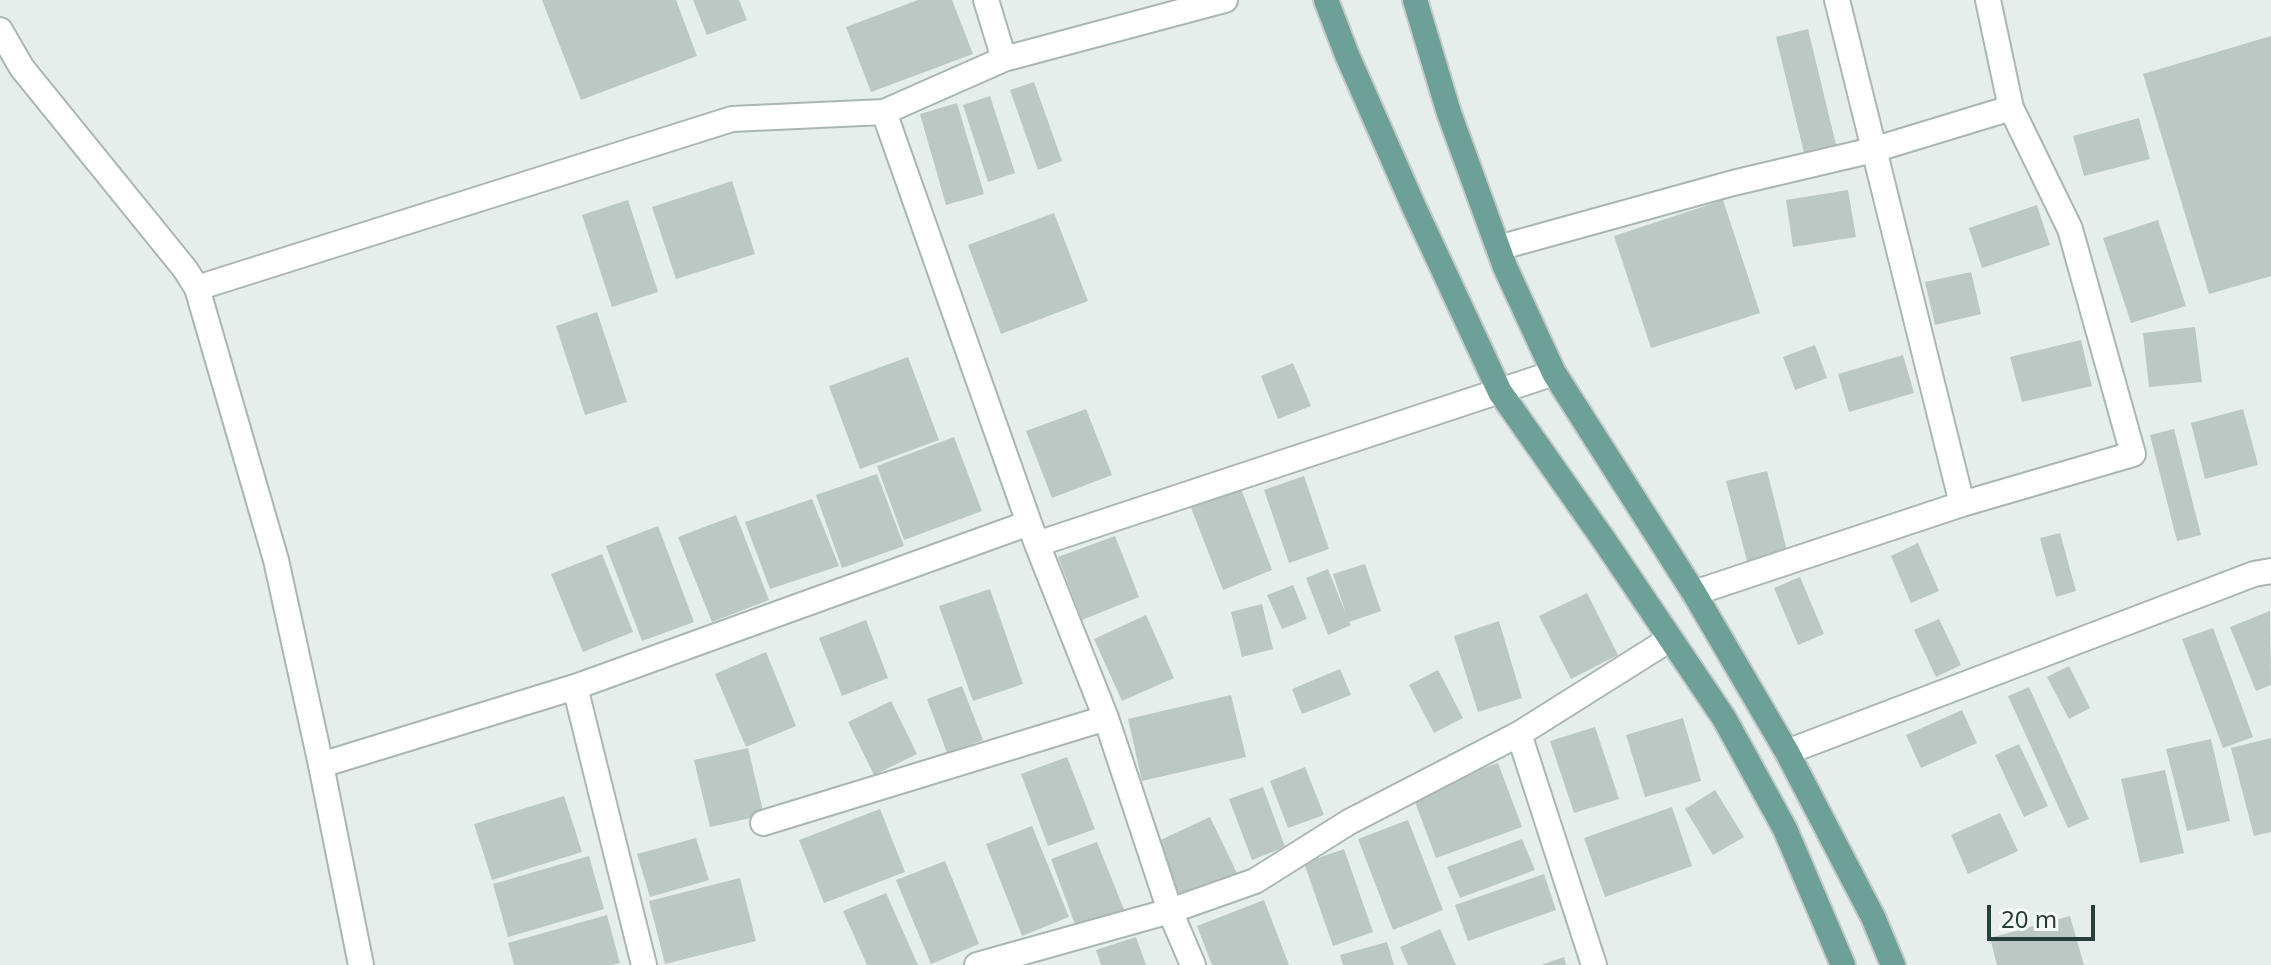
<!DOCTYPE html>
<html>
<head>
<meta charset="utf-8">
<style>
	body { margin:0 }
	#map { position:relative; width:2271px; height:965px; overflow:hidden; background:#e6eeeb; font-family:"Noto Sans",sans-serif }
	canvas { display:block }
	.scale { position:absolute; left:1987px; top:905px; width:108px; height:36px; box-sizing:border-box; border:4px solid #263f3a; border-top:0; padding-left:10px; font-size:24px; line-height:28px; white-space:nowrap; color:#263f3a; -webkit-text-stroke:6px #f6faf8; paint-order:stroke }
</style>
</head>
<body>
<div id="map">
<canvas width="2271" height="965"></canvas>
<div class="scale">20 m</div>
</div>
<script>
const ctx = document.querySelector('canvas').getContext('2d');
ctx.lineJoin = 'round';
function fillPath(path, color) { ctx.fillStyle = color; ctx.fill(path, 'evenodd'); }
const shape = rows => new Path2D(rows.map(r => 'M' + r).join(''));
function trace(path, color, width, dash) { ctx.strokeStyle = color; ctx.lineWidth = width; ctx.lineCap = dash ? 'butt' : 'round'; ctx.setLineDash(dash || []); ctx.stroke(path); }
const building = shape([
	[542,0,676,0,697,56,581,100],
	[693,0,739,0,747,20,707,35],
	[918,0,952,0,973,54,871,92,846,27],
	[1808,29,1837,149,1805,157,1776,37],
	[2271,36,2271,276,2209,294,2143,74],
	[1034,82,1062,161,1038,170,1010,90],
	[990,96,1015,173,988,182,963,105],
	[957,103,984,194,946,205,920,114],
	[2139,118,2150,159,2084,176,2073,136],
	[732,181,755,254,676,279,652,207],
	[1848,190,1856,237,1793,247,1786,200],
	[628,200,658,292,612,307,582,215],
	[1723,200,1760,313,1651,348,1614,236],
	[2037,205,2050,245,1982,268,1969,228],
	[1054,213,1088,301,1001,334,968,245],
	[2158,220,2186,306,2131,323,2103,238],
	[1971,272,1981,314,1935,325,1925,282],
	[597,312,627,402,585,415,556,326],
	[2195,327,2202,382,2149,387,2143,333],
	[2081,340,2092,386,2022,402,2010,357],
	[1815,345,1827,378,1795,390,1783,357],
	[1903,355,1914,393,1849,412,1838,374],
	[908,357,939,440,860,469,829,386],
	[1293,363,1311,406,1278,419,1261,376],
	[1086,409,1112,475,1052,498,1026,431],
	[2243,409,2258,465,2205,479,2191,423],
	[2174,429,2201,535,2177,541,2150,435],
	[954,437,982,511,904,540,877,466],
	[1767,471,1787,551,1747,561,1726,481],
	[877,474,904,546,842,568,816,495],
	[1304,476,1329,549,1289,563,1264,490],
	[1240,486,1272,570,1223,590,1190,505],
	[812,499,839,566,770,589,745,522],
	[736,515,769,600,712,622,678,537],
	[658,526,694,622,642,641,606,546],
	[2060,533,2076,591,2056,597,2040,538],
	[1115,536,1139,597,1082,620,1058,557],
	[1918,543,1939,591,1911,603,1891,556],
	[602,554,633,632,583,652,551,574],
	[1365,564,1381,611,1349,622,1351,625,1328,635,1306,578,1328,569,1346,614,1333,574],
	[1800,577,1824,634,1798,645,1774,588],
	[1293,585,1307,619,1282,629,1267,595],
	[990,589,1023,684,973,701,939,606],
	[1587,593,1618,655,1571,679,1539,616],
	[1262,604,1273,649,1242,657,1231,612],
	[2270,611,2271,685,2256,691,2230,627],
	[1146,615,1174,678,1122,701,1094,639],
	[1939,619,1961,665,1936,677,1914,630],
	[866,620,888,678,842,696,819,638],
	[1499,621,1522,698,1478,712,1454,636],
	[2213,628,2253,737,2223,748,2182,639],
	[766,652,796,726,746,747,715,674],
	[2069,666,2090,708,2069,719,2047,677],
	[1340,669,1351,695,1302,714,1292,689],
	[1438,670,1463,718,1434,733,1409,685],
	[962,686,983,740,947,753,927,699],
	[2029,687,2089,819,2068,828,2008,696],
	[1231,695,1246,757,1142,781,1128,719],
	[891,701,917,754,874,775,848,722],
	[1962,710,1977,743,1921,768,1906,735],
	[1683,718,1701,781,1645,797,1626,735],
	[1595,727,1619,799,1574,813,1550,741],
	[2271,738,2271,832,2254,836,2231,748],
	[2211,739,2230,821,2187,831,2166,749],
	[2019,744,2048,806,2024,817,1995,755],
	[748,748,764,815,710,827,694,760],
	[1067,757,1095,829,1048,846,1021,774],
	[1498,763,1522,827,1436,858,1412,794],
	[1305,767,1324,815,1288,828,1270,781],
	[2165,770,2184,853,2140,863,2121,779],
	[1263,787,1285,847,1252,860,1229,799],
	[1715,790,1744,837,1713,855,1685,809],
	[564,796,582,852,492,880,474,824],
	[1672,807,1692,866,1605,897,1584,838],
	[880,809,905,872,824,903,799,840],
	[2000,813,2018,851,1968,874,1951,835],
	[1210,817,1237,873,1181,899,1154,843],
	[1408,820,1443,910,1393,930,1358,839],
	[1032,826,1069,917,1022,936,986,844],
	[696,838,709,880,650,897,637,854],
	[1522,839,1535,870,1460,898,1447,867],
	[1097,842,1125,912,1077,930,1051,859],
	[1344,849,1373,932,1333,946,1304,863],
	[589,856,604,909,508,937,493,884],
	[945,861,979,944,931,964,896,880],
	[1544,874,1556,910,1468,941,1455,905],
	[740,878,756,941,665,964,649,901],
	[886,893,918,965,867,965,843,911],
	[1264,900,1289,965,1212,965,1197,926],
	[607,915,620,963,612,965,514,965,508,943],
	[2070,916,2084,965,1997,965,1990,938],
	[1440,929,1456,965,1408,965,1400,947],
	[1136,937,1146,965,1101,965,1096,950],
	[1387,942,1394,965,1343,965,1340,955],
	[1564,957,1566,965,1541,965]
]);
const minor = shape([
	[986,0,1004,59,1225,0],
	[1837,0,1962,504],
	[1004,59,884,112,1029,523],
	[1498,248,1733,183,1873,150,2011,108],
	[197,288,732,119,884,112],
	[1037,544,1106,718,1170,911,1193,965],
	[1694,593,1962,504,2133,454,2070,229,2011,108,1988,0],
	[575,687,644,965],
	[1519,734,1594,965],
	[1787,752,2254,574,2271,571],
	[321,765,575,687,1029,523,1037,544,1554,373],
	[763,823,1106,718],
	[977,965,1170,911,1255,881,1349,822,1519,734,1670,639]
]);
const tertiary = shape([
	[0,30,22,68,185,269,197,288,276,560,321,765,361,965]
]);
const primary = shape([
	[1326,0,1347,55,1414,207,1500,392,1606,543,1724,718,1785,829,1843,965],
	[1415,0,1449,113,1505,267,1554,373,1694,593,1787,752,1873,917,1893,965]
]);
fillPath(building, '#bbc8c4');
trace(minor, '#a9b6b2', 28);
trace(tertiary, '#a9b6b2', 28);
trace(primary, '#c2c9c8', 28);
trace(minor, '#fff', 24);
trace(tertiary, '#fff', 24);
trace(primary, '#6da096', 24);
</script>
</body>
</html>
